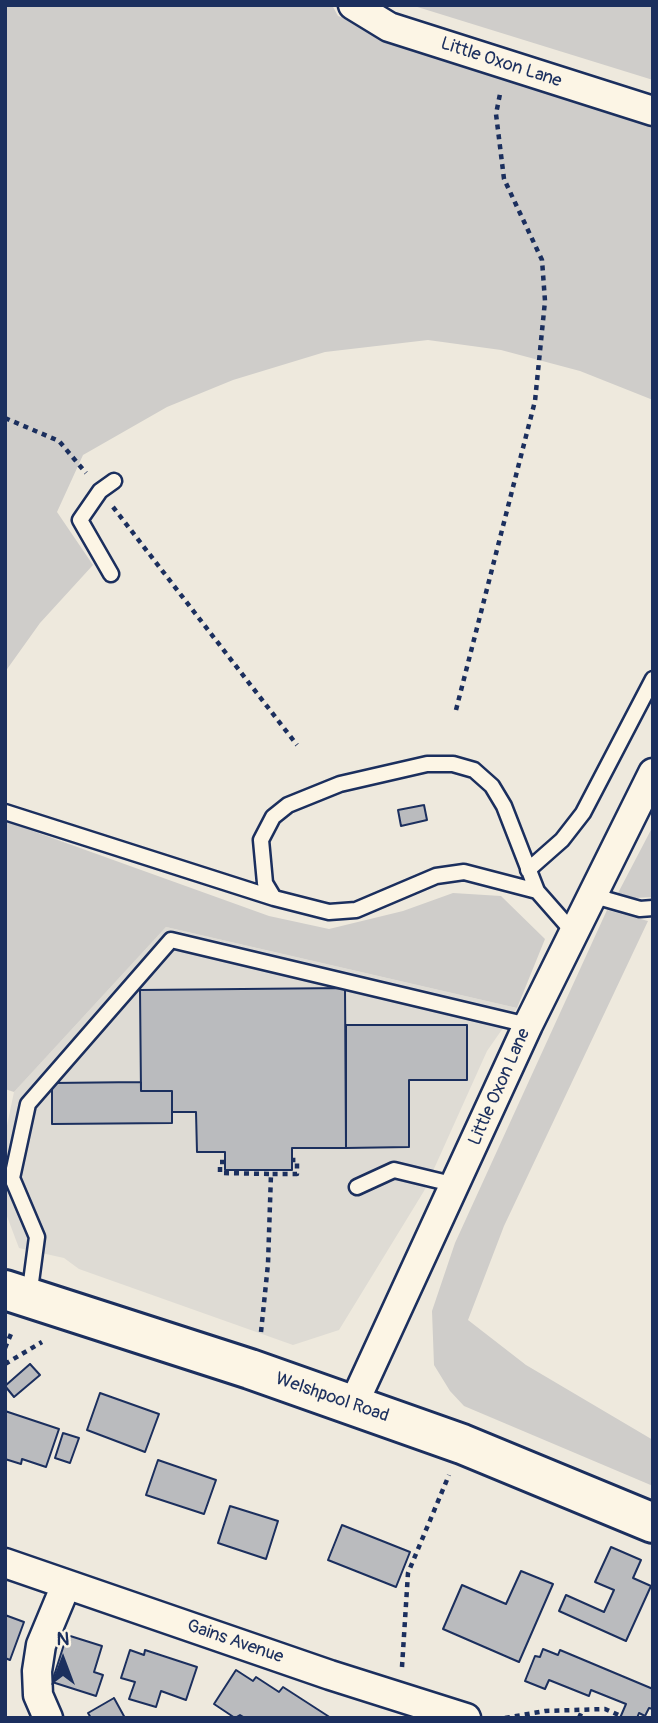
<!DOCTYPE html>
<html>
<head>
<meta charset="utf-8">
<style>
	body { margin:0 }
	#map { position:relative; width:658px; height:1723px; overflow:hidden; background:#eee9dd; font-family:Pangolin,sans-serif }
	canvas { display:block }
	.frame { position:absolute; inset:0; border:7px solid #1b2f5e; pointer-events:none }
	.north { position:absolute; left:28px; top:1625px; width:70px; height:70px; -webkit-text-stroke:5px #fcf5e5; paint-order:stroke; rotate:0deg; font-size:19px; font-weight:700; line-height:28px; text-align:center; color:#1b2f5e }
	.north::after { content:''; display:block; margin:auto; width:24px; height:32px; background:#1b2f5e; clip-path:polygon(50% 0,100% 100%,50% 72%,0 100%) }
</style>
</head>
<body>
<div id="map">
<canvas width="658" height="1723"></canvas>
<div class="frame"></div>
<div class="north">N</div>
</div>
<script>
const ctx = document.querySelector('canvas').getContext('2d');
ctx.lineJoin = 'round';
function fillPath(path, color) { ctx.fillStyle = color; ctx.fill(path, 'evenodd'); }
const shape = rows => new Path2D(rows.map(r => 'M' + r).join(''));
function trace(path, color, width, dash) { ctx.strokeStyle = color; ctx.lineWidth = width; ctx.lineCap = dash ? 'butt' : 'round'; ctx.setLineDash(dash || []); ctx.stroke(path); }
function write(font, color, halo, rows, align = 'center') {
  ctx.font = font + ' Pangolin,sans-serif'; ctx.lineWidth = 6; ctx.setLineDash([]); ctx.textBaseline = 'middle'; ctx.strokeStyle = halo; ctx.fillStyle = color; for (const [text, x, y, turn = 0] of rows) {
    ctx.save(); ctx.translate(x, y); ctx.rotate((+turn || 0) * Math.PI / 180); ctx.textAlign = isNaN(turn) ? turn : align; if (halo) ctx.strokeText(text, 0, 0); ctx.fillText(text, 0, 0); ctx.restore();
  }
}
const built = shape([
	[166,927,517,1008,487,1051,424,1191,339,1330,293,1345,79,1269,64,1258,19,1248,5,1211,5,1135,14,1092]
]);
const green = shape([
	[5,5,332,5,338,16,653,119,653,400,580,371,501,350,428,340,325,352,233,380,167,407,83,455,57,512,93,565,40,623,5,672],
	[411,5,653,5,653,80],
	[5,821,269,916,329,929,403,911,453,893,501,896,545,939,517,1008,166,927,14,1092,5,1089],
	[653,826,653,897,635,898,618,893],
	[607,910,648,921,504,1226,468,1320,526,1365,653,1440,653,1486,464,1406,450,1391,434,1365,432,1311,455,1243]
]);
const building = shape([
	[424,805,427,820,401,826,398,810,424,805],
	[345,988,346,1148,292,1148,292,1170,225,1170,225,1152,197,1152,196,1112,172,1112,172,1091,141,1091,140,990,345,988],
	[346,1025,467,1025,467,1080,409,1080,409,1147,346,1148,346,1025],
	[141,1082,141,1091,172,1091,172,1123,52,1124,52,1083,141,1082],
	[30,1364,40,1375,14,1397,5,1386,30,1364],
	[100,1393,159,1414,145,1452,87,1430,100,1393],
	[5,1411,59,1429,46,1467,22,1459,21,1464,5,1459,5,1411],
	[63,1433,79,1438,70,1463,55,1458,63,1433],
	[158,1460,216,1480,204,1514,146,1495,158,1460],
	[230,1506,278,1521,266,1559,218,1543,230,1506],
	[342,1525,410,1552,396,1587,328,1560,342,1525],
	[611,1547,641,1560,633,1578,651,1586,626,1641,559,1611,566,1595,604,1612,614,1590,595,1582,611,1547],
	[521,1571,553,1584,519,1662,443,1629,462,1585,506,1604,521,1571],
	[5,1615,24,1622,10,1660,5,1658,5,1615],
	[67,1635,102,1646,94,1672,103,1675,96,1696,52,1682,67,1635],
	[543,1649,558,1655,560,1650,653,1689,653,1709,649,1708,645,1716,639,1713,637,1718,620,1718,626,1704,591,1690,589,1696,549,1680,545,1689,525,1681,535,1656,540,1657,543,1649],
	[130,1650,144,1655,145,1650,197,1667,186,1700,161,1691,156,1707,129,1699,135,1682,121,1678,130,1650],
	[236,1670,253,1681,256,1677,279,1692,283,1687,331,1718,245,1718,240,1715,235,1718,214,1704,236,1670],
	[114,1698,125,1718,91,1718,88,1713,114,1698]
]);
const path = shape([
	[5,418,59,441,86,473],
	[113,507,297,745],
	[456,710,535,401,545,301,542,260,504,179,496,114,500,94],
	[225,1162,220,1162,220,1173,271,1174],
	[261,1332,268,1264,271,1174,297,1174,297,1160,292,1160],
	[5,1348,11,1334],
	[5,1364,42,1342],
	[402,1667,408,1573,449,1475],
	[505,1718,545,1711,605,1709,621,1716],
	[579,1718,582,1711]
]);
const lane = shape([
	[111,574,80,520,100,491,114,481],
	[5,812,274,898,329,912,356,910,436,876,464,872,537,891],
	[528,870,562,840,583,813,653,679],
	[591,895,640,909,653,908],
	[274,898,265,883,261,840,273,817,288,805,340,784,427,764,453,764,474,770,492,786,504,806,537,891,573,932],
	[357,1187,394,1170,456,1185],
	[29,1297,37,1237,12,1178,28,1104,171,940,528,1025]
]);
const street = shape([
	[353,5,389,27,653,111],
	[353,1405,528,1025,653,773],
	[5,1563,330,1675,466,1718],
	[48,1718,38,1695,37,1671,41,1645,66,1585]
]);
const primary = shape([
	[5,1290,250,1369,462,1444,653,1523]
]);
const streetNames = [
	["Little Oxon Lane",501,63,18],
	["Little Oxon Lane",500,1087,-66],
	["Welshpool Road",332,1398,19],
	["Gains Avenue",235,1642,19]
];
fillPath(built, '#dedbd4');
fillPath(green, '#cfcdca');
fillPath(building, '#babbbe');
trace(building, '#1b2f5e', 2);
trace(lane, '#1b2f5e', 19);
trace(street, '#1b2f5e', 33);
trace(primary, '#1b2f5e', 44);
trace(path, '#1b2f5e', 4.5, [5, 5]);
trace(lane, '#fcf5e5', 14);
trace(street, '#fcf5e5', 28);
trace(primary, '#fcf5e5', 38);
write('18px', '#1b2f5e', '#fcf5e5', streetNames);
</script>
</body>
</html>
